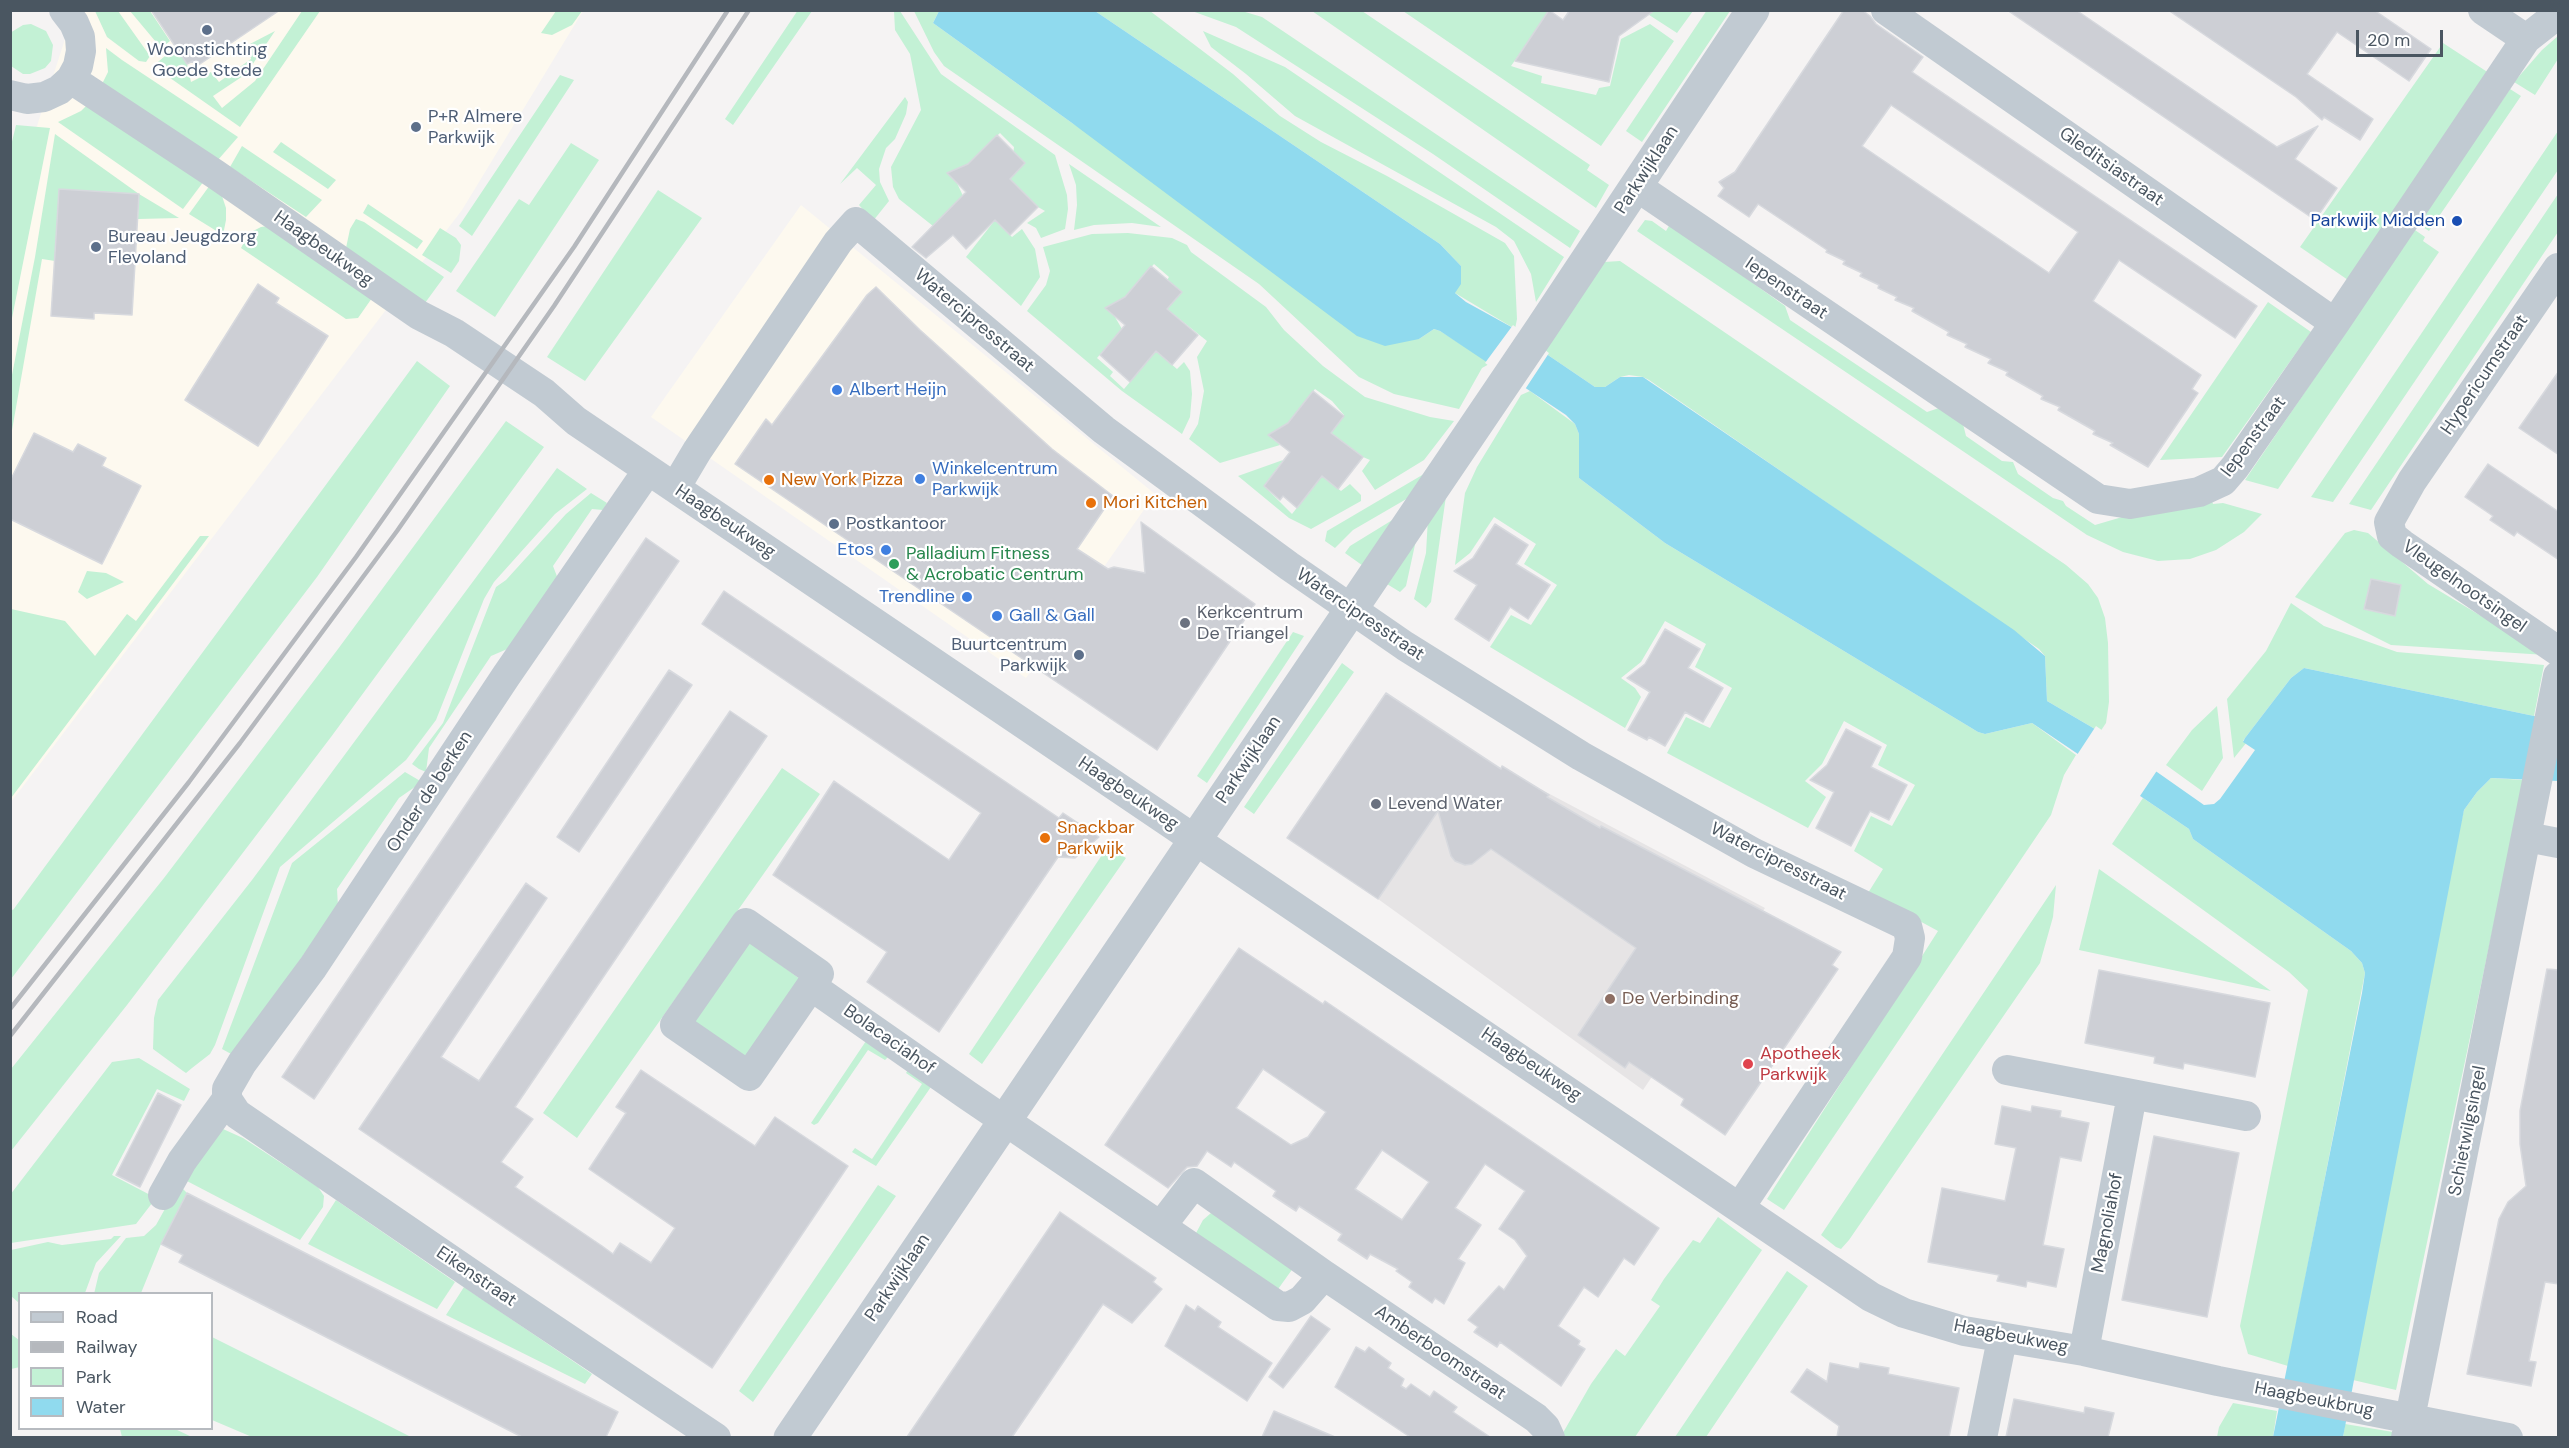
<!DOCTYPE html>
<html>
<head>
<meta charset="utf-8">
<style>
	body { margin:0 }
	#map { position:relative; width:2569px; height:1448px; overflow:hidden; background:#f5f3f3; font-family:"DM Sans",sans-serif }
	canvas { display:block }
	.frame { position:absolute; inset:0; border:12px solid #4a5661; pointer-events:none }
	.legend { position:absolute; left:18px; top:1292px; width:195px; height:138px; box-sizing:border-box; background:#fff; border:2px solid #b7bbc0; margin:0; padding:8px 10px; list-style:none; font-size:18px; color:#4a5661 }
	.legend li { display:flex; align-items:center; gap:12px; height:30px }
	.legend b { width:30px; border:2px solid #b7bbc0 }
	.scale { position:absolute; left:2356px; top:30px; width:87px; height:27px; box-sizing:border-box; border:3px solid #4a5661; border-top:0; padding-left:8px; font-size:18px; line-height:21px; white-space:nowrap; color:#4a5661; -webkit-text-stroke:4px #fff; paint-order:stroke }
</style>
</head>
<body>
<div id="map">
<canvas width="2569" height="1448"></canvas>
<div class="frame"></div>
<ul class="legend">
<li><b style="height:8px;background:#c1cad2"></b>Road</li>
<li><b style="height:8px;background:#b5b8bd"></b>Railway</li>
<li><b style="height:16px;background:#c3f1d5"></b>Park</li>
<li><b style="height:16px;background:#90daee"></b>Water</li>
</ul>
<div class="scale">20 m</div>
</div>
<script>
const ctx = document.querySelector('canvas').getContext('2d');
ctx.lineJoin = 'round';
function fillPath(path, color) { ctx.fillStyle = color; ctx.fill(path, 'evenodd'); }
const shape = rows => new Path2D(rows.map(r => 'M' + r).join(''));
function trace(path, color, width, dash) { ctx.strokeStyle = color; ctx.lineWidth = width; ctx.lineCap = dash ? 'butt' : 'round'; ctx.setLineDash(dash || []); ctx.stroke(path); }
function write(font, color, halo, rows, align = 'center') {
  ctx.font = font + ' "DM Sans",sans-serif'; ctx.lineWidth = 4.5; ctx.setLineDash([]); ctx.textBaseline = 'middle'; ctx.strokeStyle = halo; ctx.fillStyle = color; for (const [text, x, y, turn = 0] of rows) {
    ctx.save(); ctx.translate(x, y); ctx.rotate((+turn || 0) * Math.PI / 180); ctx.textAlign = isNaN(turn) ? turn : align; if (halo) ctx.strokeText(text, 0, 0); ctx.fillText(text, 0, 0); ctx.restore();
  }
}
const commercial = shape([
	[74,11,583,11,462,210,11,802,11,240,27,157],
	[801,205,1155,494,1026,678,651,417]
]);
const education = shape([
	[1476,755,1765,908,1643,1090,1378,899]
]);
const green = shape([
	[798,10,812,11,733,125,725,119],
	[1707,10,1730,11,1642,142,1626,131],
	[95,11,118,11,150,56,146,62,139,61,107,37],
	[130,11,150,11,170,41,161,48],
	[302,11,320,11,240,127,153,66,176,47,187,64,191,82,211,72,219,82,251,59,248,45,275,31,246,74,213,96,222,108,255,81],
	[556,11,582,11,572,25,552,35,541,33],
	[894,11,900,11,941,74,1055,155,1067,195,1068,209,1065,229,1041,238,1036,228,1027,223,1045,211,1038,207,1010,179,1014,147,1000,133,968,164,948,173,957,183,963,196,933,226,899,199,893,187,891,167,921,110,910,54,895,30],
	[914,11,939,11,933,23,1072,123,1419,339,1434,329,1440,331,1491,363,1482,368,1459,409,1394,394,1359,377,1259,284,944,66,934,52],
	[1095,11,1150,11,1233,74,1280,116,1321,142,1387,176,1505,243,1514,256,1517,319,1515,329,1455,293,1461,266,1440,244],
	[1192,11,1242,11,1262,17,1580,231,1570,248,1433,154,1236,27],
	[1312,11,1362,11,1590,165,1587,170,1609,185,1596,208],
	[1403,11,1549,11,1511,66,1542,76,1541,83,1596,95,1599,88,1610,86,1621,39,1650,24,1674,41,1601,146],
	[1643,11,1693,11,1677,33],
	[31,24,46,31,53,45,51,61,45,68,30,74,23,74,11,66,10,33,23,25],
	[1203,31,1285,67,1564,257,1536,302,1531,274,1514,241,1496,227,1295,116,1246,74,1211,47],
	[2558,36,2558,59,2535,95,2514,82,2542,50],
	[2443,43,2492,75,2348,280,2300,247],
	[106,48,122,60,238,137,217,161,102,84,108,72],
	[560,75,574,80,472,236,459,226],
	[2510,89,2521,96,2429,231,2418,224],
	[905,97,908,102,906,114,895,139,886,148,879,169,880,182,889,201,873,221,859,205,876,185,857,168,840,184],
	[88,104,204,181,183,209,58,122,81,111],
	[16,125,50,128,11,323,10,150],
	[2558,131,2558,170,2333,502,2311,497],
	[55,134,139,194,179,218,138,219,139,194,59,190,55,261,42,259,11,436,11,380,35,257],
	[281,142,336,180,328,189,273,152],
	[571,143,599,160,495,317,456,291,519,199,529,205],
	[242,146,322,200,306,217,230,167],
	[1069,164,1161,227,1132,223,1094,225,1074,230,1077,205,1076,185],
	[210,185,222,196,226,208,226,220,223,235,189,214],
	[658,190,702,218,585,381,547,357],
	[2558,194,2558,232,2371,510,2349,504],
	[368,204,423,241,417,249,363,213],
	[356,219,364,222,444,277,425,303,346,248,350,229],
	[995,220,1012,237,1022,229,1035,249,1040,277,1021,306,966,257],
	[1645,220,1652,221,1666,231,1670,224,1785,306,1790,320,1927,412,1942,407,1962,420,1966,436,2002,461,2013,462,2018,474,2053,498,2063,501,2066,506,2095,525,2129,515,2211,498,2213,504,2223,503,2262,514,2244,532,2216,550,2190,559,2158,561,2123,552,2087,535,1637,231],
	[268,226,372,298,358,318,346,319,241,248,249,233,261,227],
	[440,228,456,238,461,245,459,261,451,273,422,255],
	[2415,230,2425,237,2423,241,2439,252,2278,489,2245,480],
	[1128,233,1172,238,1187,245,1191,252,1266,307,1284,330,1323,366,1365,397,1430,417,1454,421,1424,460,1375,490,1362,471,1370,460,1363,457,1331,433,1344,415,1332,401,1315,389,1288,423,1269,435,1280,445,1220,463,1189,439,1198,424,1204,391,1197,357,1207,341,1167,309,1182,292,1167,280,1169,277,1154,264,1125,297,1105,308,1115,317,1122,329,1097,358,1113,372,1110,376,1124,389,1156,351,1177,369,1184,362,1190,371,1192,394,1190,417,1182,434,1122,391,1027,311,1046,285,1050,271,1043,247,1092,234],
	[1620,261,2066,565,2088,584,2098,598,2105,618,2108,643,2109,702,2106,723,2100,732,2047,701,2045,656,2039,649,1649,380,1643,377,1629,375,1620,377,1605,387,1595,387,1542,351,1604,262],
	[2268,302,2311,332,2222,457,2160,460],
	[417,361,450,386,317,577,11,979,11,909,13,910],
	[1530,391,1575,424,1579,434,1579,478,1665,543,1978,732,1985,734,2032,723,2076,755,2064,775,2051,815,1784,1210,1767,1199,1938,931,1868,893,1883,869,1854,851,1871,816,1892,826,1915,785,1878,765,1887,745,1844,721,1822,764,1805,781,1826,797,1808,828,1667,753,1686,717,1710,728,1732,688,1695,667,1706,644,1665,621,1641,662,1621,678,1635,688,1641,697,1625,728,1490,647,1511,615,1531,625,1557,585,1524,564,1536,544,1494,517,1470,553,1455,565,1465,493,1477,467,1521,395],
	[506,421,544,447,331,737,127,1005,11,1151,11,1069,164,878,338,649],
	[1283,460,1264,486,1292,514,1322,476,1341,491,1350,484,1361,495,1361,501,1311,529,1289,518,1238,476],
	[557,468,587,489,555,514,494,582,484,599,436,720,406,760,280,867,215,1045,210,1054,192,1068,186,1073,183,1071,153,1049,154,1018,158,1000,252,880],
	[1429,471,1415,494,1353,530,1335,548,1325,541,1327,531],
	[591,493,607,503,603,510,592,509,553,566,558,579,512,647,491,656,429,748,426,772,419,769,412,764,443,723,496,587,506,580,566,514],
	[1446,496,1431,602,1426,608,1414,599,1426,553,1428,518],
	[1394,519,1366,568,1345,553,1350,546],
	[2354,530,2368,533,2428,584,2546,655,2391,645,2295,597,2345,533],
	[1418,531,1406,586,1400,592,1382,581],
	[200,536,209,536,11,798,11,609,65,621,95,656,127,614,136,621],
	[87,571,106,573,124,582,87,599,78,592],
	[2291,603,2324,626,2397,652,2544,665,2534,716,2304,668,2291,678,2245,738,2243,741,2247,742,2234,758,2227,699,2266,651],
	[1293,632,1304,636,1207,783,1197,776],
	[1342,663,1354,672,1254,814,1244,807],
	[2217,706,2223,758,2202,791,2166,765,2192,730],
	[782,768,820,794,577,1138,543,1113],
	[405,772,422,782,399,798,337,889,338,906,233,1055,222,1049,292,863],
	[2491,778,2524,780,2396,1390,2353,1380,2461,822,2464,810,2477,792],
	[2143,798,2189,829,2193,839,2351,951,2362,963,2365,973,2288,1366,2248,1354,2240,1326,2308,990,2289,972,2112,844],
	[1108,846,1126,858,982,1064,969,1054],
	[2099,869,2271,991,2079,950],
	[2056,885,2053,917,2040,963,1849,1240,1841,1249,1836,1247,1821,1235],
	[747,940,800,979,744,1058,690,1020],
	[866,1041,888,1057,885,1060,868,1050,818,1123,814,1125,811,1123],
	[139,1058,190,1089,184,1101,157,1089,112,1175,156,1198,136,1224,11,1243,10,1195,112,1062],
	[909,1068,933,1084,876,1166,852,1152,855,1148,872,1159,922,1084,906,1073],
	[223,1129,243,1138,318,1187,324,1196,323,1207,300,1240,185,1180],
	[878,1185,896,1196,753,1402,739,1391],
	[183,1189,187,1193,161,1244,141,1293,94,1294,99,1273,126,1238,144,1236,156,1225,171,1198],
	[336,1200,455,1282,437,1309,308,1244],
	[1211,1213,1296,1264,1276,1292,1195,1235,1203,1220],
	[1718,1217,1762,1250,1635,1437,1560,1438,1591,1384,1616,1349,1625,1356,1660,1306,1651,1300,1664,1279,1693,1240,1700,1243],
	[114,1236,121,1236,96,1263,85,1293,20,1294,19,1303,11,1296,11,1250,48,1242,62,1245,111,1239],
	[1787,1271,1808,1286,1706,1437,1675,1437],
	[464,1287,592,1374,585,1384,446,1315],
	[11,1334,19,1340,20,1367,11,1369],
	[212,1337,312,1387,411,1437,252,1437,212,1420],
	[2233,1403,2277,1411,2273,1437,2217,1437,2219,1427],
	[2345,1424,2393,1432,2392,1437,2343,1438],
	[120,1429,175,1429,192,1437,122,1437]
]);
const water = shape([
	[939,11,1095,11,1440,244,1461,266,1461,284,1455,293,1466,302,1515,329,1542,351,1595,387,1605,387,1620,377,1643,377,2014,630,2045,656,2047,701,2100,732,2204,805,2214,804,2220,799,2255,750,2243,742,2245,738,2291,678,2304,668,2558,721,2558,781,2491,778,2477,792,2464,810,2343,1437,2273,1437,2362,993,2365,973,2362,963,2351,951,2193,839,2189,829,2032,723,1985,734,1978,732,1665,543,1579,478,1579,434,1575,424,1566,415,1440,331,1434,329,1419,339,1385,346,1357,336,1072,123,933,23]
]);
const pier = shape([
	[1513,325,1549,353,1524,391,1485,363],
	[2096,726,2158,769,2138,799,2082,760,2075,758]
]);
const building = shape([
	[151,10,280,10,197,66,193,61,187,64,151,10],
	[1549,10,1563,20,1570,10,1655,10,1619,36,1609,82,1515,61,1549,10],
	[1844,10,1862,10,1870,16,1876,24,1923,57,1912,72,2257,306,2235,338,2119,260,2093,301,2201,375,2192,389,2198,393,2148,467,2110,445,2113,443,2093,434,2095,431,2058,410,2060,407,2041,399,2043,396,2006,375,2008,372,1988,363,1991,359,1965,347,1967,344,1947,335,1949,332,1912,311,1914,308,1895,300,1897,297,1878,288,1879,285,1860,276,1862,273,1843,264,1845,261,1826,252,1827,250,1758,204,1749,217,1718,196,1724,188,1719,182,1735,172,1844,10],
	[1891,105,2078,232,2049,273,1862,146,1891,105],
	[2007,10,2076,10,2277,147,2318,126,2295,159,2337,188,2315,220,2007,10],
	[2168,10,2374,10,2431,49,2409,81,2337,32,2307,74,2373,119,2360,140,2324,117,2322,120,2296,97,2168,10],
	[997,135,1025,163,1010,179,1038,207,1010,235,995,220,966,249,953,235,926,258,912,247,966,192,947,173,968,164,997,135],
	[59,189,139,194,132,315,94,313,94,319,51,316,59,189],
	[1151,266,1182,292,1167,309,1198,335,1172,365,1156,351,1130,382,1100,355,1125,325,1105,308,1125,297,1151,266],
	[258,284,279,298,276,303,328,336,258,446,185,400,258,284],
	[876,287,920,330,1052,449,1113,496,1077,549,1108,569,1114,567,1145,573,1141,522,1255,604,1157,750,735,464,766,419,772,425,867,295,876,287],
	[2559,371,2559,455,2519,428,2559,371],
	[1313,391,1344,416,1331,433,1363,457,1338,489,1322,476,1297,508,1283,496,1280,500,1264,486,1290,452,1268,435,1288,423,1313,391],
	[34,433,73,452,78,444,106,458,102,466,141,486,102,564,10,519,10,481,34,433],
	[2488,464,2559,512,2559,560,2517,532,2514,536,2490,520,2493,516,2465,497,2488,464],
	[1495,524,1528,545,1516,564,1550,585,1528,619,1510,607,1489,641,1455,619,1477,585,1454,571,1473,558,1495,524],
	[646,538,679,561,314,1099,282,1077,646,538],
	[2371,579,2401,585,2395,616,2364,609,2371,579],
	[724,591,1059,818,1063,813,1099,837,1075,858,1058,857,939,1032,867,982,887,952,773,875,834,781,949,860,981,813,702,624,724,591],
	[1665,629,1700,649,1688,668,1723,688,1703,722,1685,712,1665,746,1649,737,1647,740,1628,730,1650,692,1627,678,1645,664,1665,629],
	[669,670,692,685,579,852,557,837,669,670],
	[1386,693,1501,769,1502,766,1549,795,1547,797,1600,828,1601,826,1841,952,1832,965,1838,969,1725,1135,1681,1105,1684,1099,1629,1062,1625,1068,1578,1035,1636,948,1491,849,1472,864,1465,865,1455,861,1451,856,1438,811,1378,899,1287,838,1386,693],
	[730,711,767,736,515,1107,533,1119,501,1162,523,1177,515,1187,602,1246,613,1254,620,1243,651,1263,675,1228,589,1169,626,1113,616,1107,641,1070,755,1146,775,1117,848,1166,712,1368,359,1129,526,883,547,898,441,1057,479,1081,730,711],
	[1846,729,1881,747,1871,767,1907,785,1889,820,1870,811,1851,846,1816,828,1834,792,1810,780,1827,765,1846,729],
	[1239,948,1323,1004,1325,1001,1659,1228,1634,1265,1624,1258,1598,1297,1584,1287,1558,1326,1580,1341,1578,1345,1585,1349,1561,1386,1500,1342,1497,1347,1474,1332,1478,1327,1468,1320,1499,1286,1504,1290,1527,1256,1515,1240,1499,1229,1525,1191,1485,1164,1455,1208,1481,1225,1458,1259,1465,1263,1444,1304,1435,1298,1432,1303,1409,1287,1412,1282,1396,1271,1398,1269,1370,1254,1367,1259,1338,1240,1342,1234,1299,1206,1296,1211,1273,1196,1276,1191,1234,1162,1231,1167,1207,1151,1197,1166,1187,1167,1168,1188,1105,1145,1239,948],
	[1263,1069,1326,1112,1308,1137,1291,1145,1236,1108,1263,1069],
	[1382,1150,1429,1182,1402,1220,1355,1189,1382,1150],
	[2547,969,2559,970,2559,1284,2545,1282,2529,1361,2536,1362,2531,1386,2467,1374,2499,1219,2508,1202,2526,1186,2520,1144,2520,1111,2547,969],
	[2099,970,2270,1003,2255,1077,2184,1063,2183,1069,2168,1066,2154,1063,2155,1057,2085,1043,2099,970],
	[158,1093,181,1105,140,1187,116,1175,158,1093],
	[2002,1106,2031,1112,2032,1106,2061,1111,2060,1117,2089,1123,2081,1161,2060,1157,2043,1245,2064,1249,2056,1287,2027,1281,2026,1287,2012,1284,1997,1281,1999,1275,1928,1262,1942,1188,2005,1201,2016,1148,1995,1144,2002,1106],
	[2154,1136,2239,1153,2207,1317,2122,1300,2154,1136],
	[187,1193,618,1412,606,1437,522,1437,179,1262,183,1255,161,1244,187,1193],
	[1060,1212,1156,1278,1153,1282,1162,1289,1132,1323,1103,1304,1012,1437,907,1437,1060,1212],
	[1186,1305,1195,1311,1198,1306,1221,1322,1218,1327,1272,1363,1247,1401,1165,1346,1186,1305],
	[1311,1316,1330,1329,1283,1388,1269,1377,1311,1316],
	[1356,1347,1365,1352,1369,1347,1391,1363,1388,1368,1404,1379,1401,1386,1406,1389,1411,1384,1430,1397,1434,1391,1457,1407,1453,1412,1490,1437,1410,1437,1335,1387,1356,1347],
	[1830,1363,1859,1369,1860,1363,1889,1368,1888,1374,1959,1388,1949,1437,1837,1437,1839,1426,1791,1392,1807,1369,1827,1382,1830,1363],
	[2014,1399,2084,1413,2085,1407,2114,1413,2108,1437,2006,1437,2014,1399],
	[1274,1411,1335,1437,1262,1437,1274,1411]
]);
const minor = shape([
	[1886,10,2335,323],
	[2483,10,2526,39],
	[71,79,215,174,419,315,454,333,544,393,576,421,1871,1297,1904,1313,1964,1331,2084,1351,2218,1381,2508,1438],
	[10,95,27,99,44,97,59,90,71,79,78,66,81,51,80,37,74,23,64,10],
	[1636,186,2098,499,2130,504,2199,492,2223,481,2235,467,2335,323,2526,39,2558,14],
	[2558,268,2412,481,2389,522,2392,536,2402,544,2558,651],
	[648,470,506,676,313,967,242,1063,227,1089,227,1099,237,1114,496,1291,716,1438],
	[675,488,697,451,838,242,856,222,1104,430,1289,566,1405,646,1581,756,1754,853,1907,926,1910,938,1907,957,1740,1207],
	[2527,837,2558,843],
	[811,986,819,974,746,923,675,1025,749,1076,811,986,967,1095,1278,1306,1289,1307,1302,1300,1324,1275,1194,1183,1161,1226],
	[2007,1070,2246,1116],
	[163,1195,182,1161,227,1099],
	[1324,1275,1536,1418,1545,1427,1550,1438],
	[2084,1351,2132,1095],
	[1982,1438,2002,1339],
	[2406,1438,2558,676]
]);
const tertiary = shape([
	[790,1438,1541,329,1753,10]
]);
const rail = shape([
	[10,1009,189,782,356,557,574,247,728,10],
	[10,1036,240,743,397,531,554,306,749,10]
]);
const markers = [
	[207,30,6,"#5c6f8a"],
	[416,127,6,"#5c6f8a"],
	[2457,221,6,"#1a4fb4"],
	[96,247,6,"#5c6f8a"],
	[837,390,6,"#3f7fe0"],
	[920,479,6,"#3f7fe0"],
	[769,480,6,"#e8710a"],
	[1091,503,6,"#e8710a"],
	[834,524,6,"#5c6f8a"],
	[886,550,6,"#3f7fe0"],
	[894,564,6,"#2e9e5b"],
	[967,597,6,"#3f7fe0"],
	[997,616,6,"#3f7fe0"],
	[1185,623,6,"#6b7280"],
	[1079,655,6,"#5c6f8a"],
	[1376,804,6,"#6b7280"],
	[1045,838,6,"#e8710a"],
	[1610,999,6,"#8d6e63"],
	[1748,1064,6,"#e0444e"]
];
const serviceNames = [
	["Woonstichting",207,50,"center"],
	["Goede Stede",207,71,"center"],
	["P+R Almere",428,117],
	["Parkwijk",428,138],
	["Bureau Jeugdzorg",108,237],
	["Flevoland",108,258],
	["Postkantoor",846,524],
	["Buurtcentrum",1067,645,"right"],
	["Parkwijk",1067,666,"right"]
];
const streetNames = [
	["Gleditsiastraat",2111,167,35],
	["Parkwijklaan",1647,170,-57],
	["Haagbeukweg",323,249,35],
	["Iepenstraat",1786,289,34],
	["Watercipresstraat",974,321,40],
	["Hypericumstraat",2485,375,-56],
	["Iepenstraat",2254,437,-53],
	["Haagbeukweg",725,522,34],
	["Vleugelnootsingel",2464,587,35],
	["Watercipresstraat",1360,615,34],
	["Parkwijklaan",1249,760,-56],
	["Onder de berken",430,792,-57],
	["Haagbeukweg",1128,794,34],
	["Watercipresstraat",1778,862,27],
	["Bolacaciahof",889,1040,35],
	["Haagbeukweg",1531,1065,34],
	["Schietwilgsingel",2468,1131,-79],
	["Magnoliahof",2108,1223,-79],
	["Eikenstraat",476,1277,34],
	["Parkwijklaan",898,1278,-56],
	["Haagbeukweg",2011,1337,11],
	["Amberboomstraat",1440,1353,34],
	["Haagbeukbrug",2314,1400,11]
];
const transitNames = [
	["Parkwijk Midden",2445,221]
];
const shopNames = [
	["Albert Heijn",849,390],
	["Winkelcentrum",932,469],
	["Parkwijk",932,490],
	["Etos",874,550,"right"],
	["Trendline",955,597,"right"],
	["Gall & Gall",1009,616]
];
const foodNames = [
	["New York Pizza",781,480],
	["Mori Kitchen",1103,503],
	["Snackbar",1057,828],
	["Parkwijk",1057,849]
];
const leisureNames = [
	["Palladium Fitness",906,554],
	["& Acrobatic Centrum",906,575]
];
const worshipNames = [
	["Kerkcentrum",1197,613],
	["De Triangel",1197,634],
	["Levend Water",1388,804]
];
const educationNames = [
	["De Verbinding",1622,999]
];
const healthNames = [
	["Apotheek",1760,1054],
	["Parkwijk",1760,1075]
];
fillPath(commercial, '#fdf9ef');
fillPath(education, '#e6e4e5');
fillPath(green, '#c3f1d5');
fillPath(water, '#90daee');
fillPath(pier, '#f5f3f3');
fillPath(building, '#cdcfd5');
trace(building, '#d7d9de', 1.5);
trace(minor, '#c1cad2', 30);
trace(tertiary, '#c1cad2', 33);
trace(rail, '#b5b8bd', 4.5);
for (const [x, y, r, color] of markers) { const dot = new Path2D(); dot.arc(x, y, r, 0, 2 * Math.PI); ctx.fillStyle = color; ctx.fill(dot); trace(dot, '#fff', 2); }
write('18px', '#4e5e75', '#fff', serviceNames, 'left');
write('18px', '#4a5661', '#fff', streetNames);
write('18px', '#164399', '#fff', transitNames, 'right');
write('18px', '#366cbe', '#fff', shopNames, 'left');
write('18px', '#c56008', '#fff', foodNames, 'left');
write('18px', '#27864d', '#fff', leisureNames, 'left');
write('18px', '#5b616d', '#fff', worshipNames, 'left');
write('18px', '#785e54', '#fff', educationNames, 'left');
write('18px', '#be3a42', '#fff', healthNames, 'left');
</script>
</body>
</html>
